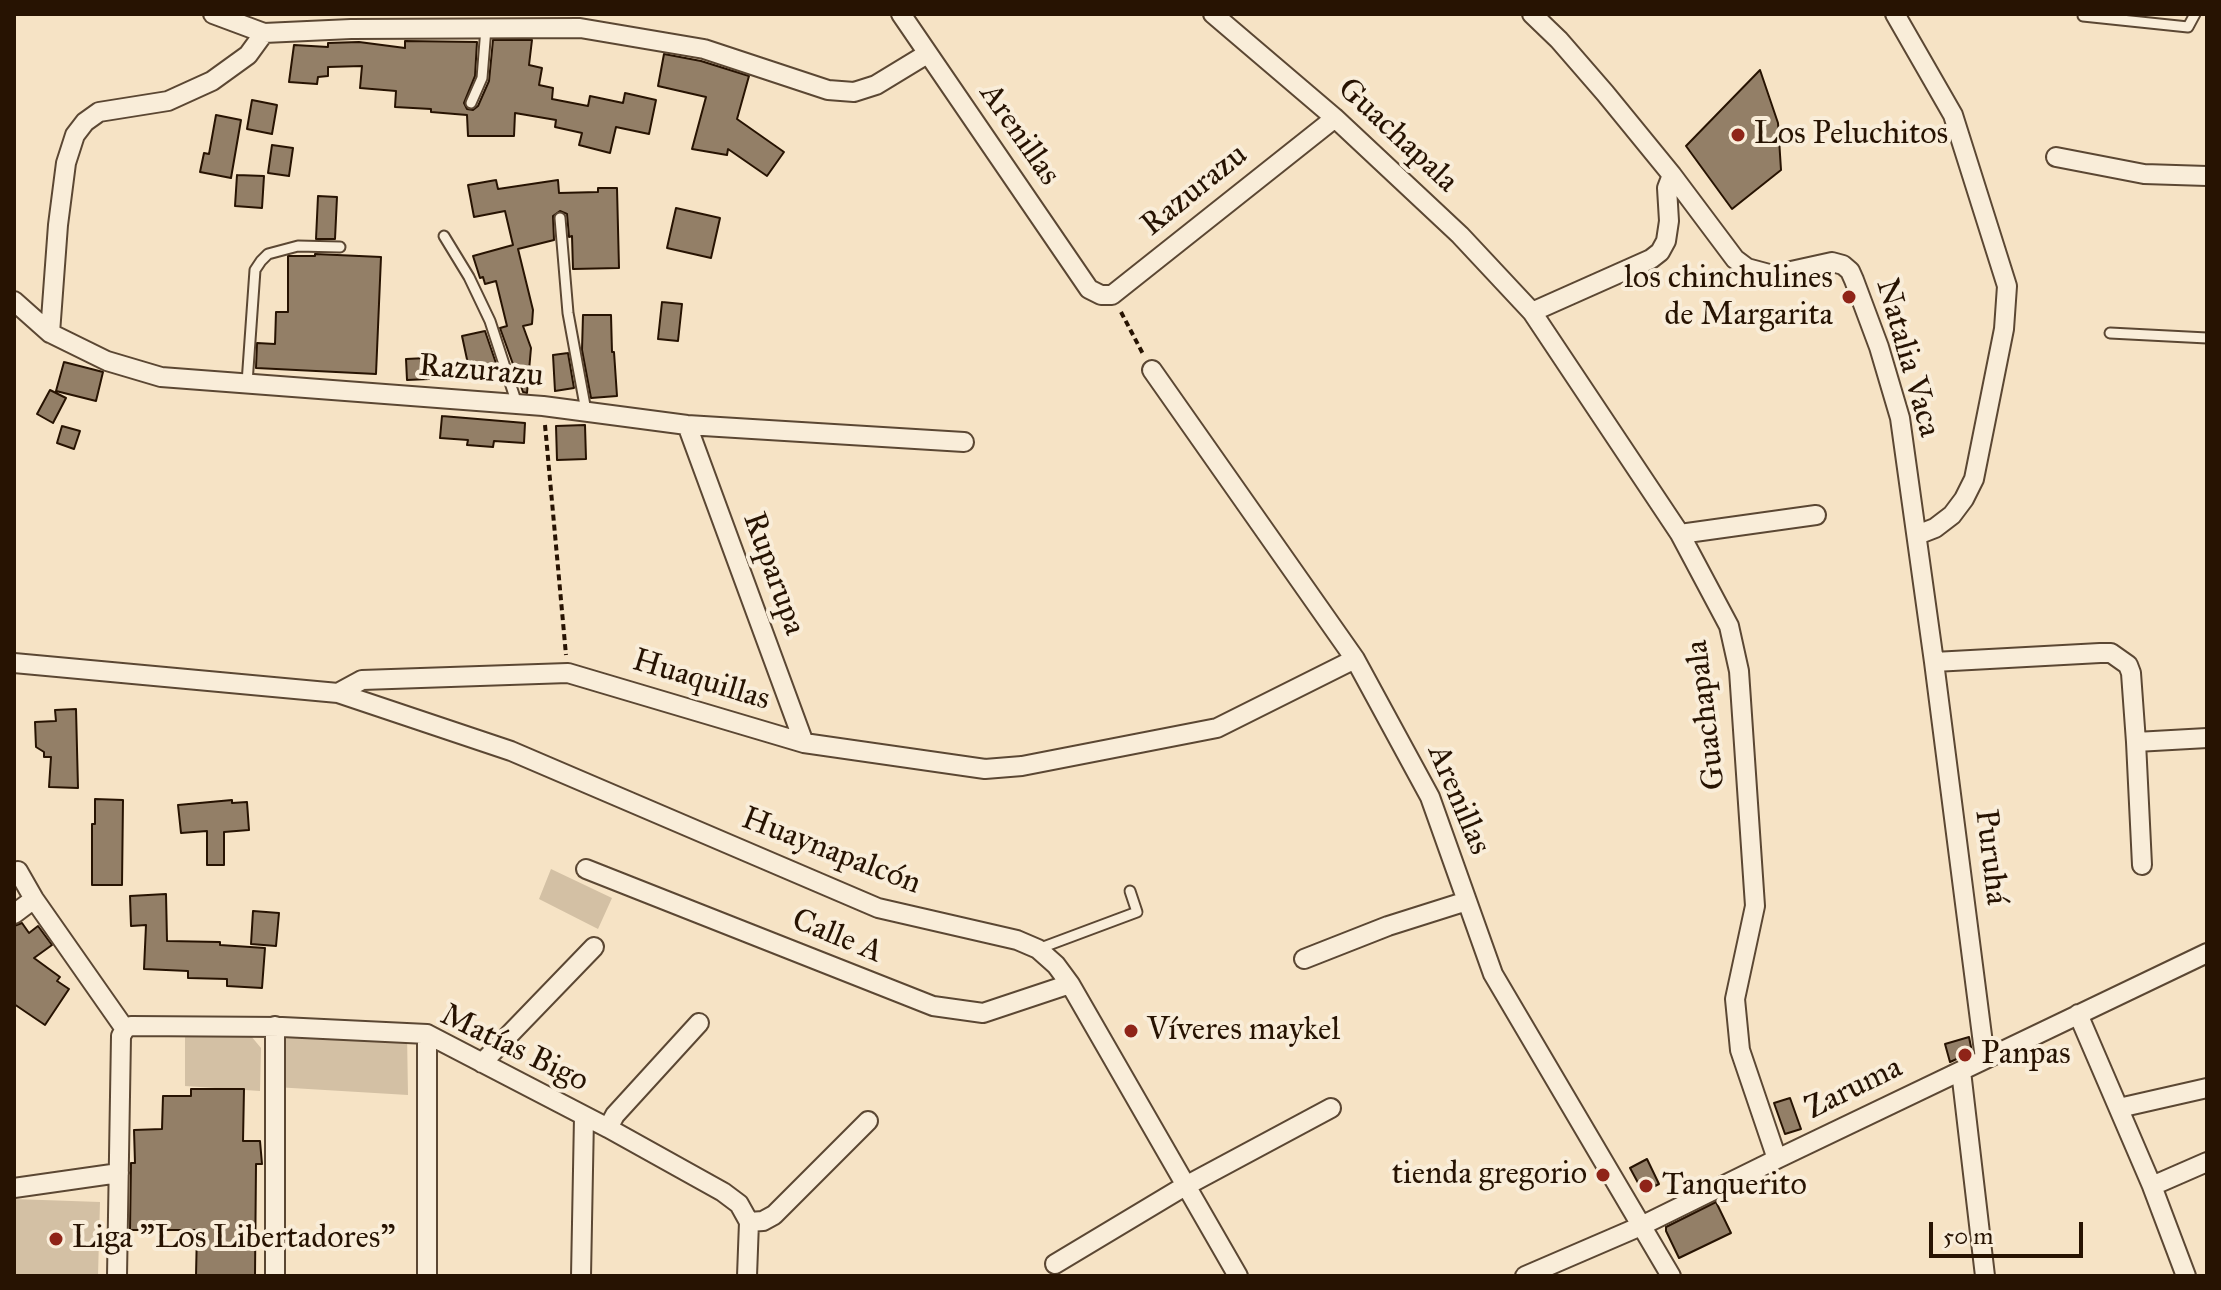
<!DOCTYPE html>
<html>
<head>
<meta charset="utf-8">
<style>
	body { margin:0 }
	#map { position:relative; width:2221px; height:1290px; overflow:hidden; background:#f6e3c5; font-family:"IM FELL Great Primer",serif }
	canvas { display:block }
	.frame { position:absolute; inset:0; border:16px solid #271302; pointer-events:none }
	.scale { position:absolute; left:1929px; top:1222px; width:154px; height:36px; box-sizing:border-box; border:4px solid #271302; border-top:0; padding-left:10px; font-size:24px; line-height:28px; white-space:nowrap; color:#271302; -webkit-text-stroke:6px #f9edd9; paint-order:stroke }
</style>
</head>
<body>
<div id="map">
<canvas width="2221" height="1290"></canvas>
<div class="frame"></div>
<div class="scale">50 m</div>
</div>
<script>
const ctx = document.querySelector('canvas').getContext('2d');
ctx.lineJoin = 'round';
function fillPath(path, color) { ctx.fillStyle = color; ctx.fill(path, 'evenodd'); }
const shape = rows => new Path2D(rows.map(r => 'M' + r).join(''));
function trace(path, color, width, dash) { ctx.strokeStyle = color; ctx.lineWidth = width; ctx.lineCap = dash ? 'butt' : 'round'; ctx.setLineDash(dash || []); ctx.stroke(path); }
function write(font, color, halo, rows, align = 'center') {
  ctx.font = font + ' "IM FELL Great Primer",serif'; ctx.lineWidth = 8; ctx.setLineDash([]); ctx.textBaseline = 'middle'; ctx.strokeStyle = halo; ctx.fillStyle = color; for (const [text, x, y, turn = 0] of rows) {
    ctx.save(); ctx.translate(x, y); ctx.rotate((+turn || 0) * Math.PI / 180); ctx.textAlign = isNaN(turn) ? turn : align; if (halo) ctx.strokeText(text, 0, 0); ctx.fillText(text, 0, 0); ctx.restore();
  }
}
const green = shape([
	[551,869,612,898,598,929,539,899],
	[282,1027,407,1033,408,1095,275,1087],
	[251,1036,261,1048,260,1091,185,1086,185,1037],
	[14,1199,100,1202,98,1276,14,1276]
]);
const building = shape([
	[493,40,532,40,529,65,542,68,539,85,553,88,552,99,588,106,590,96,623,103,625,93,656,100,649,134,616,127,610,153,579,145,582,133,555,127,556,120,515,113,514,136,468,136,467,115,431,112,431,109,395,107,396,91,360,88,362,66,328,67,328,76,318,77,317,84,289,82,294,45,328,47,328,43,359,42,405,48,405,41,477,42,475,76,464,103,467,109,473,110,478,106,489,81,493,40],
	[664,54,701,61,749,76,737,119,784,152,767,176,728,149,727,155,692,149,706,97,658,86,664,54],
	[1760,70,1778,123,1781,170,1732,209,1686,146,1760,70],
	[252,100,277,105,272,134,247,129,252,100],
	[216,115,241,120,231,178,200,172,204,153,209,154,216,115],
	[272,145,293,148,289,176,268,173,272,145],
	[237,175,264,176,262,208,235,206,237,175],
	[496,180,498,189,558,180,559,193,598,192,598,188,617,188,619,268,573,269,572,236,569,237,567,214,560,211,553,216,554,240,518,249,533,310,532,324,523,326,531,348,527,393,523,392,500,328,507,326,496,281,485,284,483,277,480,278,473,256,513,245,505,211,474,217,468,185,496,180],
	[318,196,337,197,335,239,316,239,318,196],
	[676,208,720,218,711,258,667,248,676,208],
	[315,254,381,257,376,374,256,368,257,343,275,344,276,312,288,312,288,256,315,256,315,254],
	[662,302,682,304,678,341,658,339,662,302],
	[583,315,611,315,612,352,614,352,617,396,591,398,582,350,583,315],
	[485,331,499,372,471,378,462,336,485,331],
	[568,353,574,388,555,391,553,355,568,353],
	[427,358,429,379,407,380,406,359,427,358],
	[64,362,103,372,96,401,56,391,64,362],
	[50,390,66,398,53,423,37,414,50,390],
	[442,416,525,423,524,443,494,441,493,447,467,445,468,440,440,438,442,416],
	[585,425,586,459,557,460,556,426,585,425],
	[62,426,80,431,74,449,57,443,62,426],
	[76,709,78,788,49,787,51,757,44,757,44,752,36,747,35,722,56,721,55,710,76,709],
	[95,799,123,800,122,885,92,885,92,824,95,824,95,799],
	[232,800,232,803,247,802,249,830,224,832,224,865,207,865,207,831,181,833,178,805,232,800],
	[166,894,167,941,220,942,220,945,265,948,262,988,227,986,227,979,188,978,188,971,144,969,146,925,131,926,130,896,166,894],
	[253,911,279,913,276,946,251,944,253,911],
	[22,923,29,933,38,926,52,945,34,958,60,977,57,981,69,989,45,1025,14,1004,14,926,22,923],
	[1969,1037,1972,1052,1950,1062,1945,1044,1969,1037],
	[191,1089,244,1089,243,1141,260,1141,262,1164,256,1164,255,1276,196,1276,197,1230,130,1230,131,1163,135,1163,134,1130,162,1129,163,1096,191,1096,191,1089],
	[1790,1098,1801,1129,1785,1134,1774,1103,1790,1098],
	[1647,1159,1659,1184,1643,1192,1630,1168,1647,1159],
	[1716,1202,1731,1233,1679,1258,1666,1231,1666,1227,1716,1202]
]);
const path = shape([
	[1121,312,1143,354],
	[545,425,566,655]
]);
const service = shape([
	[2083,16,2188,27,2195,14],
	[471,103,482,78,486,28],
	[560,218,568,313,586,411],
	[444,236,469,277,490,321,517,404],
	[2110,333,2207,338],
	[247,383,255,270,261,261,268,254,298,246,340,247],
	[1038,949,1137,912,1130,891]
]);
const minor = shape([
	[213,14,264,33,351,29,580,28,704,49,828,90,854,92,876,85,927,54],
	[901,14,1089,289,1101,295,1112,295,1335,118],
	[1213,14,1335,118,1460,235,1532,312],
	[1532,14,1559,40,1605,93,1672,175,1735,259,1747,268,1773,275,1832,262,1843,265,1850,271,1854,280,1879,347,1900,418,1934,662,1985,1059],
	[1895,14,1953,115,2007,286,2004,329,1974,479,1964,499,1952,515,1935,528,1917,535],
	[2056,157,2144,174,2207,176],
	[1672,175,1667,188,1669,221,1666,241,1660,252,1651,259,1532,312,1680,534,1729,626,1739,671,1755,906,1735,999,1740,1050,1777,1159],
	[14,301,50,333,107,361,161,377,543,406,687,425,964,442],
	[50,333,58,225,66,163,75,135,85,122,99,112,168,101,212,81,248,55,264,33],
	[1152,370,1355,659,1430,797,1493,974,1671,1276],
	[687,425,804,743],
	[1680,534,1816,515],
	[1934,662,2100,653,2111,653,2128,665,2131,673,2136,742,2142,865],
	[14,663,338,693,362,680,568,673,804,743,985,769,1022,766,1217,728,1355,659],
	[338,693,511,751,878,908,1017,940,1038,949,1056,965,1070,984,1238,1276],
	[2136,742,2207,738],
	[586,869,933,1006,983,1013,1070,984],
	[18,871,34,899,125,1029],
	[14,914,34,899],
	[1304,959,1388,926,1467,901],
	[2078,1014,2152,1186,2186,1276],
	[482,1063,594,947],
	[1961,1071,1985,1276],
	[2119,1108,2207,1088],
	[608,1128,615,1115,699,1023],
	[2152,1186,2207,1162],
	[14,1188,119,1173],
	[749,1222,763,1221,774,1215,868,1121],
	[1055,1264,1180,1189,1331,1108],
	[117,1276,121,1036,125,1029,131,1026,282,1027,427,1034,608,1128,723,1192,739,1204,749,1222,747,1276],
	[275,1276,275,1026],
	[427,1276,427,1034],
	[581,1276,584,1117],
	[1525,1276,1641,1226,1777,1159,2207,953]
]);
const markers = [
	[1738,135,8,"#8f2418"],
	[1849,297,8,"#8f2418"],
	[1131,1031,8,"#8f2418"],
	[1965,1055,8,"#8f2418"],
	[1603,1175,8,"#8f2418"],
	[1646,1186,8,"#8f2418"],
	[56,1239,8,"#8f2418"]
];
const streetNames = [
	["Arenillas",1019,135,55],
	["Guachapala",1397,136,43],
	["Razurazu",1195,191,-39],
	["Natalia Vaca",1907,358,74],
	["Razurazu",481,372,5],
	["Ruparupa",773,574,70],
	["Huaquillas",701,681,17],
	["Guachapala",1707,715,-97],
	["Arenillas",1458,800,67],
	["Huaynapalcón",831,852,21],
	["Puruhá",1990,857,83],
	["Calle A",837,937,22],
	["Matías Bigo",514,1049,26],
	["Zaruma",1854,1089,-26]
];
const poiNames = [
	["Los Peluchitos",1754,135],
	["los chinchulines",1833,279,"right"],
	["de Margarita",1833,316,"right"],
	["Víveres maykel",1147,1031],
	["Panpas",1981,1055],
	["tienda gregorio",1587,1175,"right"],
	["Tanquerito",1662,1186],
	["Liga \"Los Libertadores\"",72,1239]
];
fillPath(green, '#d3c0a4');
fillPath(building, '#937f67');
trace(building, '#271302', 2);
trace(service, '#5b4733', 13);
trace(minor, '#5b4733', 22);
trace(path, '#271302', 4, [6, 4]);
trace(service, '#f9edd9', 9);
trace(minor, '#f9edd9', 18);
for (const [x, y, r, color] of markers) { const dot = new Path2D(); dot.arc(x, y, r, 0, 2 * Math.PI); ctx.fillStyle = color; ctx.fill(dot); trace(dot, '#f9edd9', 3); }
write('32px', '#271302', '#f9edd9', streetNames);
write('32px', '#271302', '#f9edd9', poiNames, 'left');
</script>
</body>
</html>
